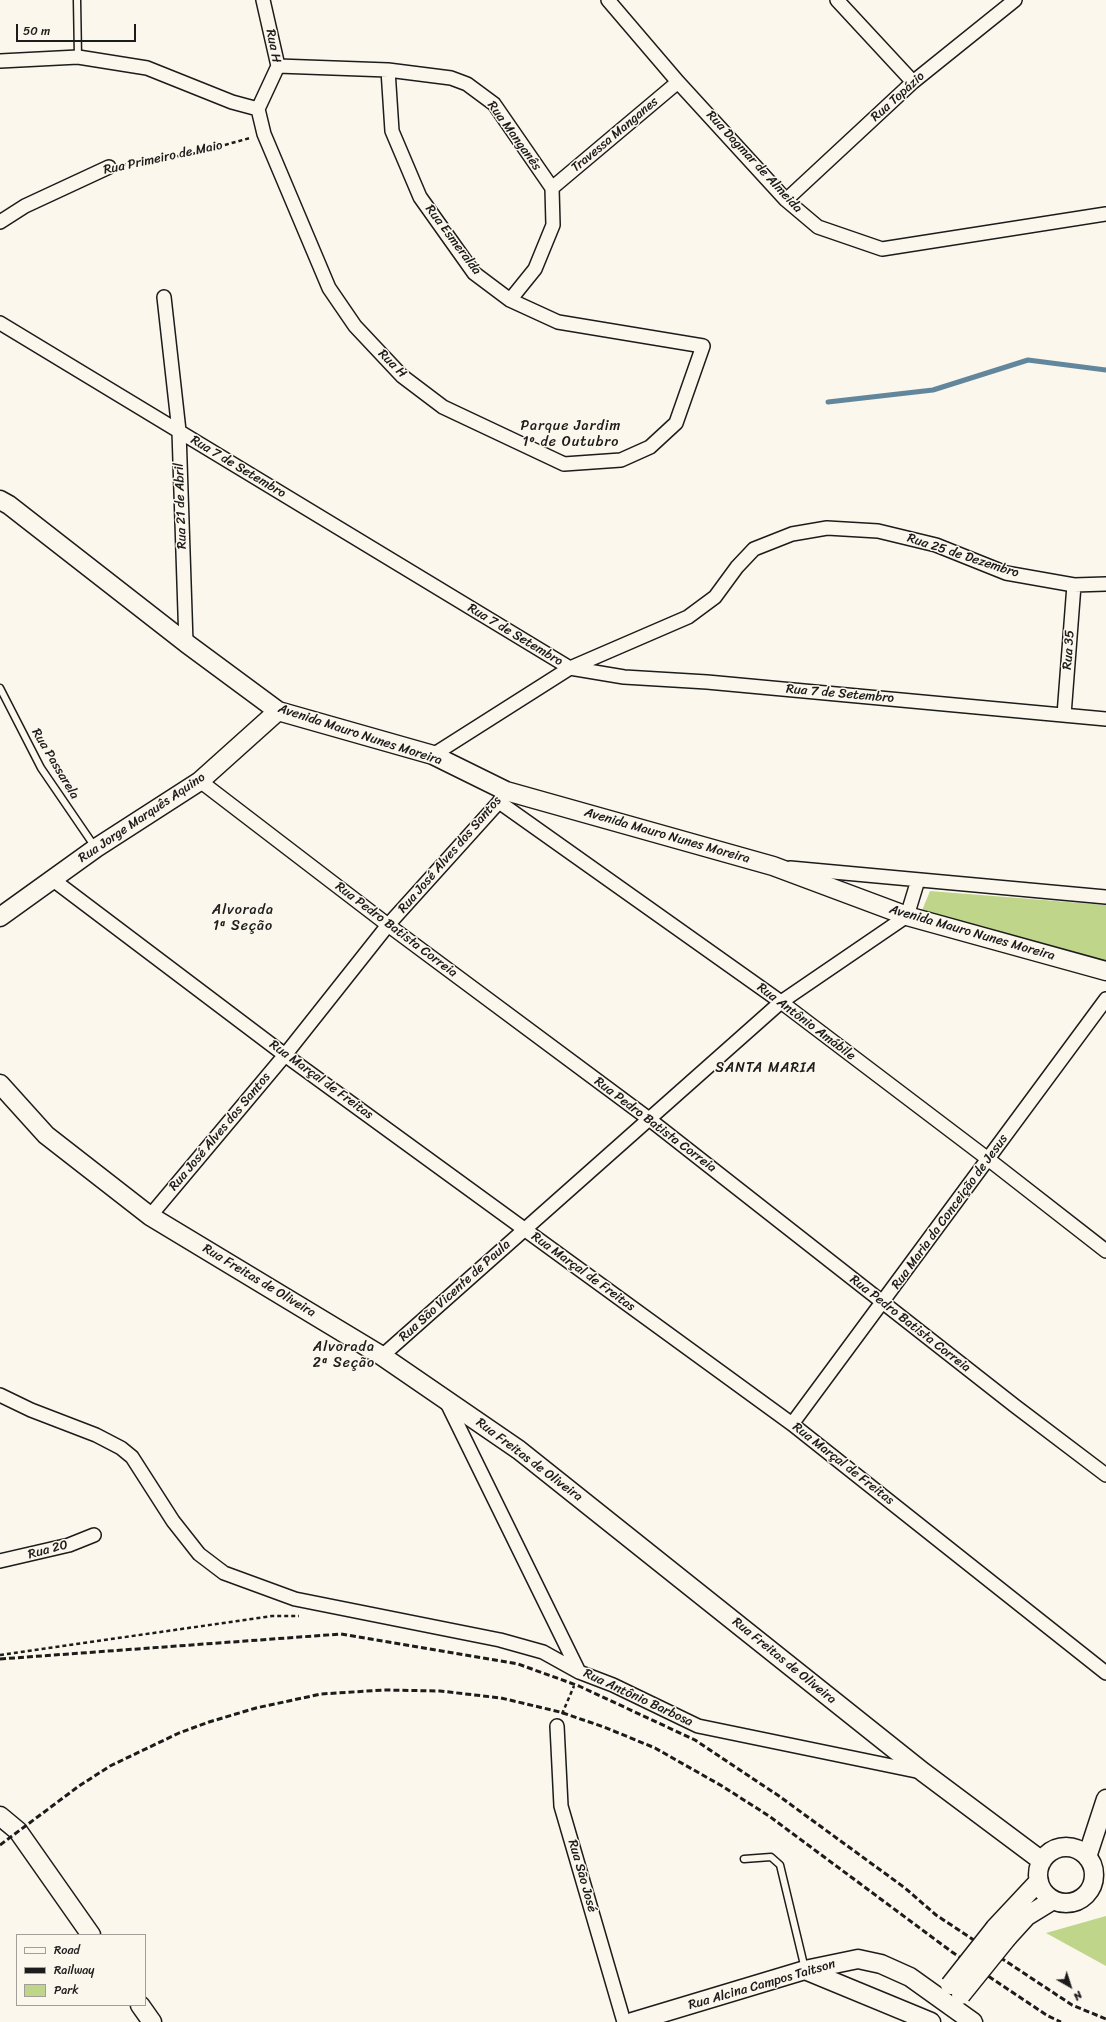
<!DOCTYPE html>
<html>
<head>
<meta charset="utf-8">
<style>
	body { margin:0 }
	#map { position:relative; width:1106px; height:2022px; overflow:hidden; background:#fbf7ec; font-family:Sriracha,sans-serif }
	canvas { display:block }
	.legend { position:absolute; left:16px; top:1934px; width:130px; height:72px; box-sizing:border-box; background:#fbf7ec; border:1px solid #a29f99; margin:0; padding:5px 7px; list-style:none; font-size:12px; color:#1c1c1c }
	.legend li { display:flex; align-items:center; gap:8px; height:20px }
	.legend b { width:20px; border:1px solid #a29f99 }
	.north { position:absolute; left:1050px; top:1966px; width:40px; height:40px; -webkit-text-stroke:3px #fbf7ec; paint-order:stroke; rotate:141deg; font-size:11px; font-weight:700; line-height:16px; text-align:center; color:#1c1c1c }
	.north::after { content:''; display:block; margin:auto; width:14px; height:18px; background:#1c1c1c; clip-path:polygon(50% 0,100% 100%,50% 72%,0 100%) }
	.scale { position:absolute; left:16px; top:24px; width:120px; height:18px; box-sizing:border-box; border:2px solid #1c1c1c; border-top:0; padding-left:5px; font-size:12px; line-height:14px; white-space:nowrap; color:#1c1c1c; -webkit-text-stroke:3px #fbf7ec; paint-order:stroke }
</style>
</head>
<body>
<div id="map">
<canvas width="1106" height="2022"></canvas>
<ul class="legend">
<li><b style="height:5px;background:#fbf7ec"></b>Road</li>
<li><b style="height:5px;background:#1c1c1c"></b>Railway</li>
<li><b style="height:11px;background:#bed58a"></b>Park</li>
</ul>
<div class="north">N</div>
<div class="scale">50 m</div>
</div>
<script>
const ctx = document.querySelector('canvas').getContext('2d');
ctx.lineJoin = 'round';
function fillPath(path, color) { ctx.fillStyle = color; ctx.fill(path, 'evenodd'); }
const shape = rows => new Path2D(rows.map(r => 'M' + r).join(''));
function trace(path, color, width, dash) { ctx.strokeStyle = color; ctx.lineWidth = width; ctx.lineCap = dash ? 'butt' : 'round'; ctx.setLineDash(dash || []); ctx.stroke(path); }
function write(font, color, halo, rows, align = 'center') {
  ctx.font = font + ' Sriracha,sans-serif'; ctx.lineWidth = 3; ctx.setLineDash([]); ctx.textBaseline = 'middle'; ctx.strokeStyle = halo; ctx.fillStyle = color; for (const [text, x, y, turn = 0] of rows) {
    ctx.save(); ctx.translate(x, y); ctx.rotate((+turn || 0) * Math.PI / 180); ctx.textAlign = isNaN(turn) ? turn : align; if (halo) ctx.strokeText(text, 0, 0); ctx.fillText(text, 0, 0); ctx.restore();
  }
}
const green = shape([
	[930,891,1106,905,1106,965,921,913],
	[1106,1916,1106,1966,1046,1933]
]);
const stream = shape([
	[828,402,933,390,1028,360,1106,370]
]);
const path = shape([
	[122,165,192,154,250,138],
	[0,1655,272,1616,299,1616],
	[562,1714,574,1686]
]);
const lane = shape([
	[77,0,78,57],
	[0,688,41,768,95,847],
	[744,1859,771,1857,780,1865,805,1969]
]);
const street = shape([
	[263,0,278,66,258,109,264,134,329,288,355,326,402,376,443,407,564,464,621,460,650,447,676,423,703,346,558,322,510,300,474,273,420,197,392,131,388,70],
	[608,0,678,82,786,200,818,227,882,249,1106,214],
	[837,0,913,82],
	[0,61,78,57,147,68,232,102,258,109],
	[278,66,388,70,451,78,467,84,494,104,552,188,553,225,535,269,510,300],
	[552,188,678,82],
	[786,200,913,82,1015,0],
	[0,222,25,206,109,167],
	[164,297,179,431,186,643],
	[0,323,570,668,624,677,707,682,1106,719],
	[1064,715,1074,585],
	[433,755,570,668,688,617,715,597,737,567,754,549,792,534,827,528,878,531,936,545,1006,573,1074,585,1106,584],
	[200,781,388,925,649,1119,1015,1406,1106,1475],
	[499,802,781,1002,988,1159,1106,1251],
	[790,868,1106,897],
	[52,879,285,1055,792,1424,1106,1673],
	[150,1216,285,1055,388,925,499,802,504,794],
	[382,1356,781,1002,907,916,918,880],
	[0,1395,31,1410,96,1435,121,1448,132,1457,173,1521,199,1554,224,1573,295,1599,500,1640,543,1652,579,1672,613,1685,698,1726,921,1772],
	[446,1401,579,1672],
	[792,1424,1106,999],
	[0,1561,69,1545,94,1535],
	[557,1726,561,1806,624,2022]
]);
const secondary = shape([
	[0,500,9,505,186,643,278,711,433,755,506,791,773,866,907,916,1106,971],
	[0,917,96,848,200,781,278,711],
	[0,1084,46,1135,150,1216,382,1356,519,1450,923,1772,1042,1861],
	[0,1816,18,1831,91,1935],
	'1038 1875a28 28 0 1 1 56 0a28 28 0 1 1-56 0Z',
	[1087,1857,1106,1799],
	[995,1928,1039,1881],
	[1007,1938,1027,1916,1053,1900],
	[805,1970,931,2022],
	[140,2005,152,2022],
	[632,2022,805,1970,858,1959,881,1964,910,1977,973,2022]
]);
const rail = shape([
	[0,1659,341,1634,518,1664,579,1686,695,1740,779,1796,905,1888,936,1915,1072,2005,1106,2019],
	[0,1845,79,1786,110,1766,179,1733,209,1722,256,1708,321,1694,384,1690,440,1691,501,1698,560,1712,604,1727,655,1748,722,1786,769,1816,952,1952,1048,2016,1061,2022]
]);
const secondaryBridge = shape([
	[950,1985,995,1928],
	[961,1995,1007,1938]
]);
const streetNames = [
	["Rua H",273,46,79],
	["Rua Topázio",898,97,-42],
	["Travessa Manganes",615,135,-40],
	["Rua Manganês",514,136,54],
	["Rua Primeiro de Maio",163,158,-12],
	["Rua Dagmar de Almeida",754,162,47],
	["Rua Esmeralda",453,240,53],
	["Rua H",392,364,45],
	["Rua 7 de Setembro",238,467,31],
	["Rua 21 de Abril",181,506,-92],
	["Rua 25 de Dezembro",963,556,18],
	["Rua 7 de Setembro",515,635,31],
	["Rua 35",1069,650,-86],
	["Rua 7 de Setembro",840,694,5],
	["Avenida Mauro Nunes Moreira",360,735,18],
	["Rua Passarela",55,764,59],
	["Rua Jorge Marquês Aquino",142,818,-34],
	["Avenida Mauro Nunes Moreira",667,836,16],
	["Rua José Alves dos Santos",450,855,-49],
	["Rua Pedro Batista Correia",396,930,37],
	["Avenida Mauro Nunes Moreira",972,933,16],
	["Rua Antônio Amábile",806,1022,37],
	["Rua Marçal de Freitas",321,1080,36],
	["Rua Pedro Batista Correia",655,1125,37],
	["Rua José Alves dos Santos",220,1132,-50],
	["Rua Maria da Conceição de Jesus",950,1212,-54],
	["Rua Marçal de Freitas",583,1272,36],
	["Rua Freitas de Oliveira",259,1281,31],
	["Rua São Vicente de Paula",455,1291,-42],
	["Rua Pedro Batista Correia",910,1324,38],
	["Rua Freitas de Oliveira",529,1460,37],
	["Rua Marçal de Freitas",843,1464,38],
	["Rua 20",48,1550,-15],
	["Rua Freitas de Oliveira",784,1661,39],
	["Rua Antônio Barbosa",638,1698,25],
	["Rua São José",582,1876,74],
	["Rua Alcina Campos Taitson",762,1985,-16]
];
const neighbourhoodNames = [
	["Parque Jardim",571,426],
	["1º de Outubro",571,442],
	["Alvorada",243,910],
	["1ª Seção",243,926],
	["SANTA MARIA",766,1068],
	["Alvorada",344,1347],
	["2ª Seção",344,1363]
];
fillPath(green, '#bed58a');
trace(stream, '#62879c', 5);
trace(lane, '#1c1c1c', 9);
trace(street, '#1c1c1c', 16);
trace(secondary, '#1c1c1c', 21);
trace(path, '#1c1c1c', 2.5, [4, 3]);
trace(lane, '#fbf7ec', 6);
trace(street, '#fbf7ec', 13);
trace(secondary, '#fbf7ec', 18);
trace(rail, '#1c1c1c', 3, [6, 3]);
trace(secondaryBridge, '#1c1c1c', 21, []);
trace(secondaryBridge, '#fbf7ec', 18);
write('13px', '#1c1c1c', '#fbf7ec', streetNames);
ctx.letterSpacing = '1px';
write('14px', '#1c1c1c', '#fbf7ec', neighbourhoodNames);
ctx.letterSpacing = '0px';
</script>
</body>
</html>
